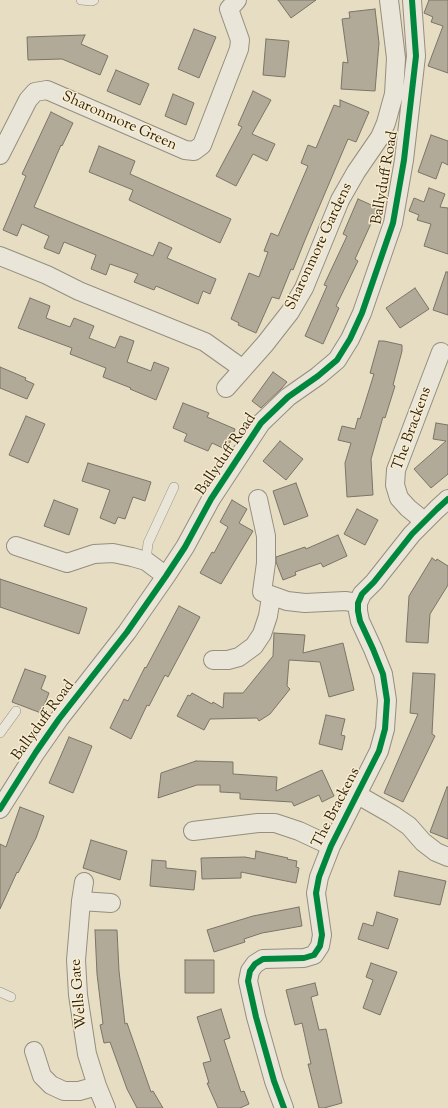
<!DOCTYPE html>
<html>
<head>
<meta charset="utf-8">
<style>
	body { margin:0 }
	canvas { display:block; background:#e6ddc3 }
</style>
</head>
<body>
<canvas width="448" height="1108"></canvas>
<script>
const ctx = document.querySelector('canvas').getContext('2d');
ctx.lineJoin = 'round';
function fillPath(path, color) { ctx.fillStyle = color; ctx.fill(path, 'evenodd'); }
const shape = rows => new Path2D(rows.map(r => 'M' + r).join(''));
function trace(path, color, width, dash) { ctx.strokeStyle = color; ctx.lineWidth = width; ctx.lineCap = dash ? 'butt' : 'round'; ctx.setLineDash(dash || []); ctx.stroke(path); }
function write(font, color, halo, rows, align = 'center') {
  ctx.font = font + ' "Sorts Mill Goudy",serif'; ctx.lineWidth = 3; ctx.setLineDash([]); ctx.textBaseline = 'middle'; ctx.strokeStyle = halo; ctx.fillStyle = color; for (const [text, x, y, turn = 0] of rows) {
    ctx.save(); ctx.translate(x, y); ctx.rotate((+turn || 0) * Math.PI / 180); ctx.textAlign = isNaN(turn) ? turn : align; if (halo) ctx.strokeText(text, 0, 0); ctx.fillText(text, 0, 0); ctx.restore();
  }
}
const building = shape([
	[278,0,316,0,291,18,278,0],
	[429,0,448,0,448,73,428,66,443,26,431,22,433,17,424,13,429,0],
	[375,9,379,43,375,91,341,89,343,62,348,63,342,19,350,18,349,12,375,9],
	[194,29,216,37,199,78,178,69,194,29],
	[85,35,81,44,108,56,100,75,62,59,28,60,27,37,85,35],
	[266,39,289,41,285,77,263,75,266,39],
	[116,70,149,84,140,105,107,91,116,70],
	[253,91,271,100,252,134,275,144,267,161,253,154,236,186,216,176,242,127,238,125,253,91],
	[173,94,194,103,186,125,165,116,173,94],
	[340,100,369,112,356,142,348,139,305,240,293,270,291,269,279,299,272,297,256,333,238,325,239,323,231,319,249,273,259,277,268,252,264,251,271,233,278,236,308,166,301,163,308,145,316,148,334,105,340,107,340,100],
	[51,112,73,123,62,146,61,145,34,207,153,256,159,242,172,248,167,258,216,279,210,294,203,291,198,304,156,286,154,290,134,282,138,274,110,264,106,275,91,269,96,255,64,242,59,254,44,248,49,236,22,224,17,236,3,230,26,176,22,174,51,112],
	[431,135,448,141,448,165,442,162,436,179,418,172,431,135],
	[99,146,135,161,130,174,231,219,220,243,129,200,133,190,89,172,99,146],
	[429,188,445,194,440,207,448,208,448,254,424,246,431,224,417,220,419,215,409,211,414,198,424,202,429,188],
	[358,199,378,208,355,259,358,261,336,306,339,308,323,344,305,336,327,286,324,285,347,236,343,234,358,199],
	[446,272,448,272,448,315,433,310,446,272],
	[415,288,429,309,400,328,386,308,415,288],
	[30,298,50,306,46,318,70,327,74,318,94,326,89,338,115,348,120,336,134,341,127,362,151,371,154,362,169,368,156,400,130,389,131,388,103,377,106,368,70,354,72,348,18,328,30,298],
	[379,341,384,341,402,345,402,351,393,385,395,386,385,418,383,417,371,459,373,495,347,497,345,463,351,443,338,440,342,426,355,429,358,418,360,419,374,374,370,373,379,341],
	[0,367,26,378,25,380,34,384,27,399,0,388,0,367],
	[273,372,287,382,281,389,261,408,252,401,273,372],
	[183,403,209,413,207,417,235,429,227,450,212,443,208,451,184,441,187,434,173,428,183,403],
	[26,416,45,424,28,463,9,455,26,416],
	[436,423,448,425,448,474,431,488,414,469,446,441,433,439,436,423],
	[280,441,303,459,286,480,263,461,280,441],
	[88,463,151,482,145,501,133,497,125,519,118,517,115,524,100,518,110,490,82,481,88,463],
	[296,483,308,516,284,525,273,491,296,483],
	[54,500,78,509,69,535,44,526,54,500],
	[232,500,247,509,239,523,253,531,221,584,200,573,212,552,214,553,228,527,220,522,232,500],
	[357,509,378,520,365,545,344,534,357,509],
	[338,535,347,556,323,567,321,563,295,572,296,575,283,580,276,562,276,557,305,547,306,549,338,535],
	[432,558,436,561,437,559,448,566,448,585,430,614,428,643,406,642,409,596,432,558],
	[0,579,87,608,79,634,0,607,0,579],
	[179,606,200,617,168,677,165,675,149,706,147,705,131,739,110,728,124,699,128,701,145,667,146,668,179,606],
	[274,633,305,635,303,653,343,643,354,690,329,697,320,662,289,660,287,686,290,689,270,714,259,721,257,718,210,719,204,730,177,716,188,695,190,696,192,693,212,704,213,702,223,708,224,693,243,693,273,656,274,633],
	[25,669,46,676,41,689,49,693,41,713,12,702,25,669],
	[413,673,435,674,432,734,435,736,403,802,384,793,418,714,410,713,413,673],
	[326,715,345,719,341,735,345,736,342,750,319,744,326,715],
	[69,737,92,746,73,793,49,783,69,737],
	[196,761,233,762,233,774,277,777,276,791,322,770,334,796,322,802,319,795,294,806,292,802,240,799,240,793,220,792,220,785,197,785,158,798,161,773,196,761],
	[447,787,448,787,448,839,430,832,447,787],
	[20,807,44,816,36,838,18,873,17,872,0,909,0,844,6,847,20,807],
	[91,840,127,851,120,880,83,868,91,840],
	[256,851,288,858,287,859,297,861,296,867,299,868,296,883,241,872,241,878,202,879,201,858,245,857,255,859,256,851],
	[152,860,166,861,166,868,196,871,194,890,150,886,152,860],
	[399,871,446,881,440,905,394,896,399,871],
	[299,907,302,926,262,933,244,939,245,942,214,952,207,930,253,916,299,907],
	[377,912,398,919,388,949,358,939,363,923,373,926,377,912],
	[95,930,117,930,119,971,125,1024,127,1023,151,1092,153,1091,163,1108,137,1108,127,1089,110,1042,104,1043,100,1025,103,1024,97,974,95,930],
	[185,960,214,960,214,993,185,993,185,960],
	[371,963,397,972,380,1015,363,1008,373,980,366,977,371,963],
	[315,983,318,995,311,997,319,1030,326,1029,342,1103,324,1108,319,1108,308,1064,311,1064,302,1023,295,1025,286,990,315,983],
	[221,1009,230,1038,224,1040,241,1092,244,1091,249,1104,240,1108,218,1108,207,1083,209,1083,203,1063,211,1061,197,1017,221,1009]
]);
const lane = shape([
	[81,0,92,1,94,0],
	[146,561,148,543,174,487],
	[0,733,16,711],
	[0,992,11,997]
]);
const street = shape([
	[0,155,28,100,35,92,47,90,185,150,194,151,202,145,239,49,240,40,229,9,237,0],
	[0,256,47,275,79,291,205,342,243,369],
	[226,388,265,344,290,312,304,288,340,200,356,172,380,137,386,123,394,94,396,58,389,0],
	[258,499,266,536,266,563,262,592,287,601,305,603,345,601,358,603],
	[424,521,408,508,399,498,395,485,396,470,441,352],
	[16,546,67,563,94,554,113,553,132,557,146,561,166,576],
	[213,660,228,660,239,657,254,646,262,634,268,616,271,597],
	[358,795,393,815,409,826,423,842,436,852,448,857],
	[0,809,36,752,59,719,127,632,166,576,185,547,211,499,261,423,288,397,318,376,337,360,350,339,362,313,393,223,404,160,416,56,412,0],
	[193,831,258,823,275,823,299,831,331,846],
	[84,882,81,901,76,960,78,995,87,1054,97,1086,106,1108],
	[81,901,111,903],
	[34,1051,42,1076,51,1085,64,1091,79,1091,97,1086],
	[284,1108,274,1081,256,1017,248,981,250,971,255,964,263,959,304,958,314,955,320,946,322,935,316,893,319,877,331,846,379,751,385,729,387,700,383,674,373,649,360,621,358,611,358,603,362,594,374,582,412,534,437,509,448,499]
]);
const cycleway = shape([
	[0,809,36,752,59,719,127,632,166,576,185,547,211,499,261,423,288,397,318,376,337,360,350,339,362,313,393,223,404,160,416,56,412,0],
	[284,1108,274,1081,256,1017,248,981,250,971,255,964,263,959,304,958,314,955,320,946,322,935,316,893,319,877,331,846,379,751,385,729,387,700,383,674,373,649,360,621,358,611,358,603,362,594,374,582,412,534,437,509,448,499]
]);
const streetNames = [
	["Sharonmore Green",119,122,24],
	["Ballyduff Road",386,178,-80],
	["Sharonmore Gardens",320,247,-65],
	["The Brackens",413,429,-70],
	["Ballyduff Road",227,455,-56],
	["Ballyduff Road",44,721,-54],
	["The Brackens",337,808,-63],
	["Wells Gate",80,994,-95]
];
fillPath(building, '#b1aa98');
trace(building, '#7c7466', 1);
trace(lane, '#968e7e', 10);
trace(street, '#968e7e', 20);
trace(lane, '#e9e5d8', 9);
trace(street, '#e9e5d8', 18);
trace(cycleway, '#00873e', 6);
write('15px', '#2e1f11', '#f8edce', streetNames);
</script>
</body>
</html>
